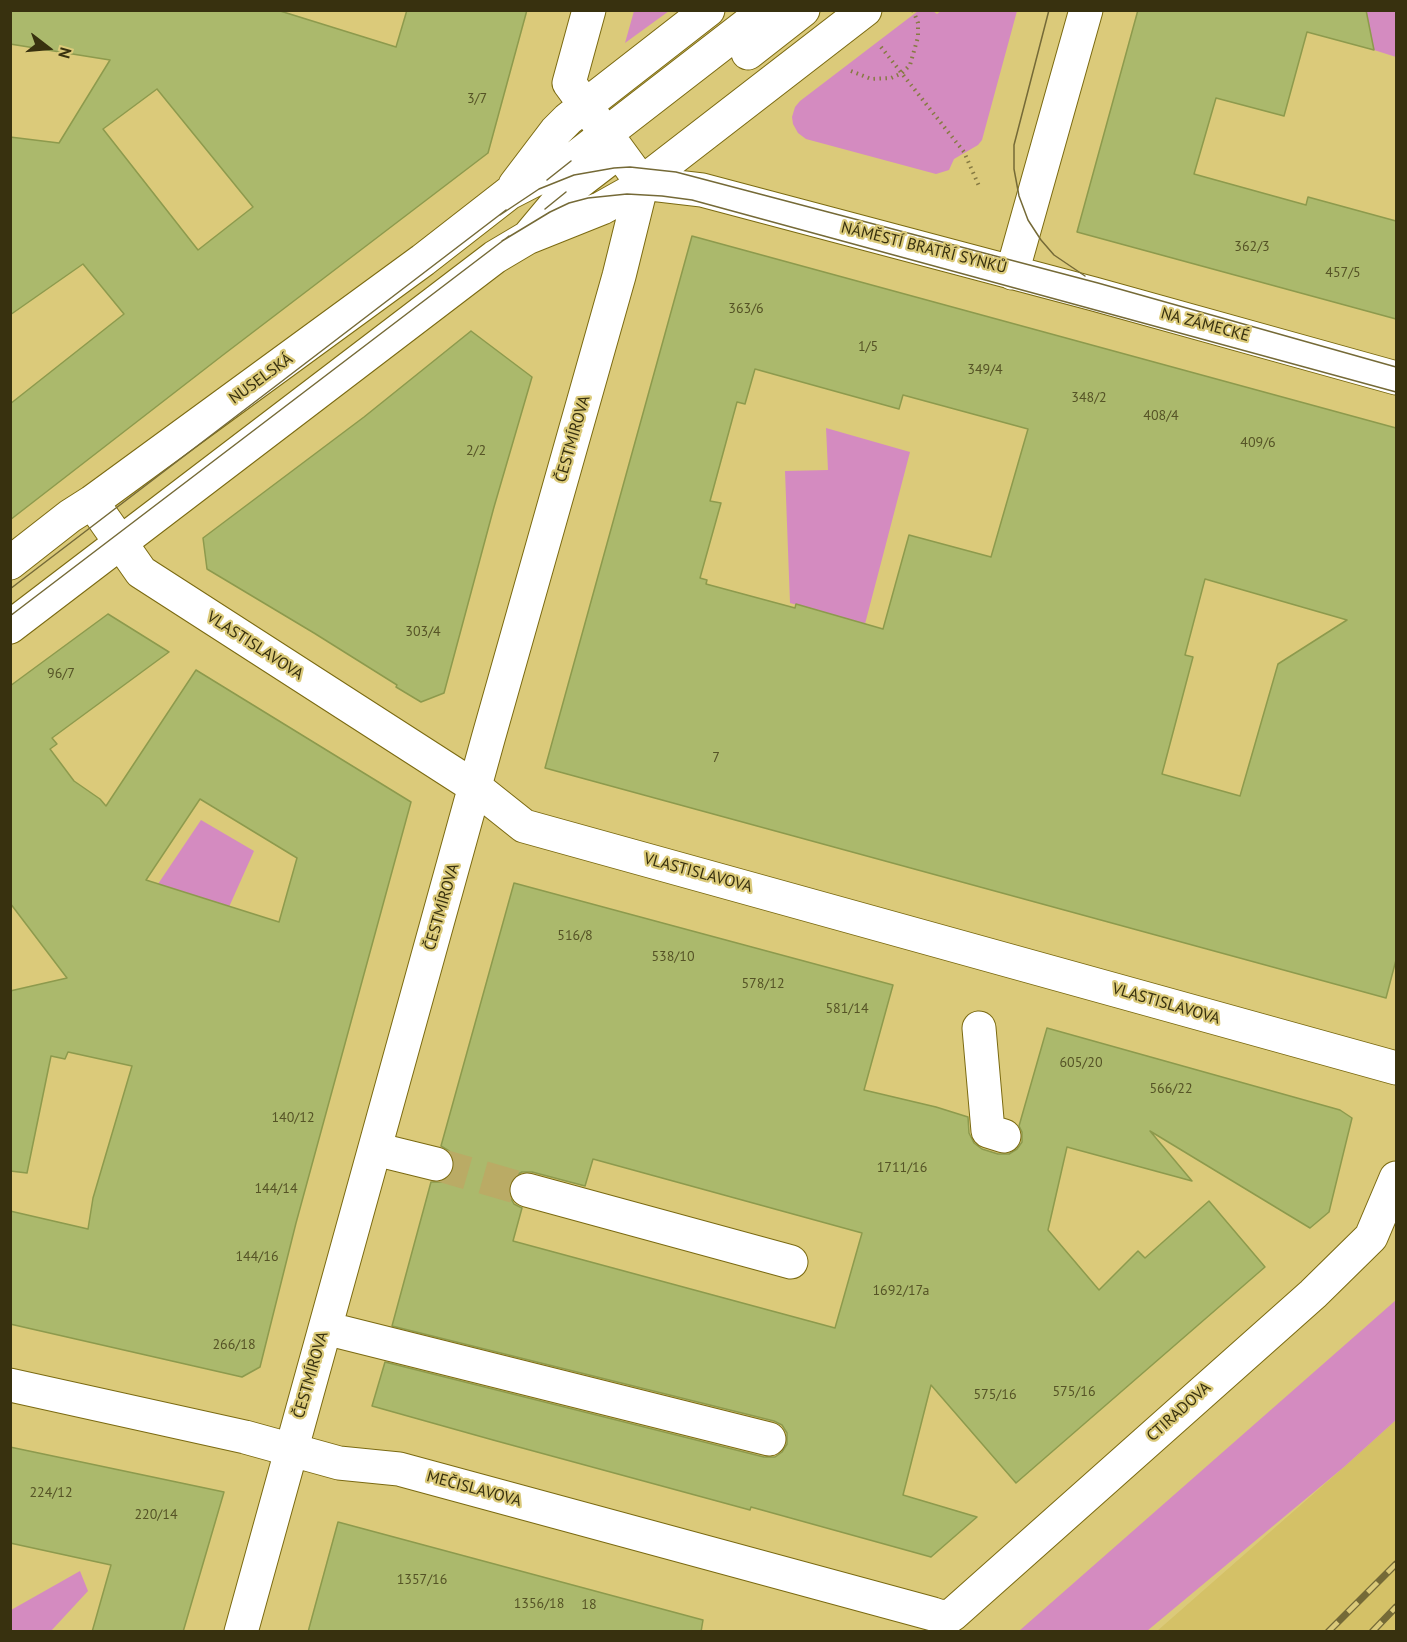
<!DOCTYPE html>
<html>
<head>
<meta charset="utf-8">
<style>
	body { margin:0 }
	#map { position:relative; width:1407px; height:1642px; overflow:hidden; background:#dbca7a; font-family:"PT Sans",sans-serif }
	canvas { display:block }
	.frame { position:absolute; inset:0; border:12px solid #38310f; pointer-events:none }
	.north { position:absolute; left:18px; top:18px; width:60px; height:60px; -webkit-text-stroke:4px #dbca7a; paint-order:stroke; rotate:106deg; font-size:16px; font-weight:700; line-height:24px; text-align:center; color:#38310f }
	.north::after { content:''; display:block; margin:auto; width:21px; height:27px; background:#38310f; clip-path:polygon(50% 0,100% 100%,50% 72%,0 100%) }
</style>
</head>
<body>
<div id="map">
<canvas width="1407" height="1642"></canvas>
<div class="frame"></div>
<div class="north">N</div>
</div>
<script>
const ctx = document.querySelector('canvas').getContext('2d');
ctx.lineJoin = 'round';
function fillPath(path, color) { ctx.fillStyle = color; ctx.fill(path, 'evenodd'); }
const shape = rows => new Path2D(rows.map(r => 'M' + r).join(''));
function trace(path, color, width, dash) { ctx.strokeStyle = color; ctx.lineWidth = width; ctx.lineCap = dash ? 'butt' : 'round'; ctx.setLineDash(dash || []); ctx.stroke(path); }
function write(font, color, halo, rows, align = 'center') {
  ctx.font = font + ' "PT Sans",sans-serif'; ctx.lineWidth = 4.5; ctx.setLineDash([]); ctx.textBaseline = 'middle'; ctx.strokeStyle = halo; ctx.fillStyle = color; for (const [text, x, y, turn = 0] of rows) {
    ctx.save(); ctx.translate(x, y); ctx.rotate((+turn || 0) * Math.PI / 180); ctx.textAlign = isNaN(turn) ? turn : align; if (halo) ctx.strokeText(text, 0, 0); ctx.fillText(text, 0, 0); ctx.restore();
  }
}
const built = shape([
	[1396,1420,1396,1631,1156,1632,1344,1467]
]);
const green = shape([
	[942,10,1017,11,982,140,978,145,954,159,949,170,936,174,806,139,798,133,793,124,792,117,795,107,800,101,918,11,933,11,937,14],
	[634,11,634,10,669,11,625,43],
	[1366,11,1396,11,1396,57,1374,50],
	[826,428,910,452,865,624,790,603,785,471,828,470],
	[201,820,254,851,229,907,158,884],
	[1396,1300,1396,1420,1344,1467,1147,1631,1019,1631],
	[80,1571,88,1591,51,1631,11,1631,11,1610]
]);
const building = shape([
	[10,10,277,10,396,47,407,10,527,10,488,153,223,355,10,520,10,404,124,314,83,264,10,315,10,137,59,143,110,60,10,44,10,10],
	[157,89,253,207,198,250,103,129,157,89],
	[1138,10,1366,10,1374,50,1307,32,1284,116,1216,98,1194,174,1306,205,1308,197,1396,221,1396,319,1077,232,1138,10],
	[692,236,1396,428,1396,960,1386,998,545,768,692,236],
	[755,369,899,409,903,395,1028,429,991,557,909,535,883,629,796,604,795,608,706,584,707,580,700,578,721,503,710,501,737,402,745,404,755,369],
	[1205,579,1347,620,1278,664,1240,796,1162,774,1193,657,1185,655,1205,579],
	[471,331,532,377,494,507,444,693,421,702,396,687,397,685,314,633,207,569,203,538,364,417,471,331],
	[108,614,169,652,52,738,57,744,50,749,74,781,100,799,106,806,196,670,411,802,296,1223,260,1367,242,1377,10,1324,10,1211,88,1229,93,1198,132,1066,68,1052,65,1059,51,1056,27,1173,10,1171,10,991,67,978,10,903,10,686,108,614],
	[200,799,297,858,279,922,146,880,200,799],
	[514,883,893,985,864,1090,936,1107,968,1117,969,1133,974,1143,982,1149,998,1154,1009,1154,1017,1149,1022,1142,1022,1132,1019,1126,1047,1028,1340,1110,1352,1118,1329,1212,1310,1228,1150,1131,1192,1181,1067,1147,1048,1230,1099,1290,1138,1251,1145,1258,1209,1201,1265,1267,1016,1483,931,1385,903,1495,977,1517,931,1557,751,1507,750,1510,493,1440,372,1406,385,1362,764,1457,775,1457,782,1452,787,1444,787,1433,782,1425,774,1421,392,1326,431,1182,442,1182,450,1177,454,1169,454,1158,449,1151,441,1146,514,883],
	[593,1159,862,1233,835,1328,513,1241,522,1208,514,1204,509,1195,509,1186,513,1177,522,1172,532,1172,585,1186,593,1159],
	[10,1447,224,1492,183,1632,92,1632,111,1565,10,1543,10,1447],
	[338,1522,703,1620,701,1632,308,1632,338,1522]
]);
const minorTunnel = shape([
	[436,1164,527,1190]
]);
const path = shape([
	[881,47,964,152,979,186],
	[851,71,871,79,891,78,902,73,910,65,918,37,918,23,913,10]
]);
const minor = shape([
	[589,10,569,83,642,183,702,190,1094,294,1396,378],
	[748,53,803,10],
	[515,185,556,131,568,119,708,10],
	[530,235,566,192,609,159],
	[1012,273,1086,10],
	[92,502,141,572,475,787,524,826,1396,1068],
	[10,563,70,516,92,502,423,260,509,193,571,161,766,10],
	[10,627,495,257,527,238,602,208,627,194,865,10],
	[979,1028,988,1131,1004,1136],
	[375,1149,436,1164],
	[527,1190,791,1262],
	[325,1328,769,1439],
	[10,1385,245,1437,339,1463,399,1469,933,1614,942,1617,952,1615,1313,1294,1371,1237,1396,1178],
	[241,1632,488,739,619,276,642,183]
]);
const tram = shape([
	[1049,10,1014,145,1014,169,1019,196,1028,220,1041,240,1054,255,1085,276],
	[547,180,571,161],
	[545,209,566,192],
	[500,215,539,189,574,175,614,168,630,167,676,172,1098,283,1396,367],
	[502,241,550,212,569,203,588,198,627,194,662,196,692,200,1396,392],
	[10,589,506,210],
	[10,616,509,236]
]);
const rail = shape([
	[1328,1632,1396,1564],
	[1372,1632,1396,1607]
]);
const numberNames = [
	["3/7",477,99],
	["362/3",1252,247],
	["457/5",1343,273],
	["363/6",746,309],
	["1/5",868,347],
	["349/4",985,370],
	["348/2",1089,398],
	["408/4",1161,416],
	["409/6",1258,443],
	["2/2",476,451],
	["303/4",423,632],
	["96/7",61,674],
	["7",716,758],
	["516/8",575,936],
	["538/10",673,957],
	["578/12",763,984],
	["581/14",847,1009],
	["605/20",1081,1063],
	["566/22",1171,1089],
	["140/12",293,1118],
	["1711/16",902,1168],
	["144/14",276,1189],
	["144/16",257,1257],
	["1692/17a",901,1291],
	["266/18",234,1345],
	["575/16",1074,1392],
	["575/16",995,1395],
	["224/12",51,1493],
	["220/14",156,1515],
	["1357/16",422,1580],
	["1356/18",539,1604],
	["18",589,1605]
];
const streetNames = [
	["NÁMĚSTÍ BRATŘÍ SYNKŮ",924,248,14],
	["NA ZÁMECKÉ",1205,325,15],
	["NUSELSKÁ",261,379,-36],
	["ČESTMÍROVA",573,439,-74],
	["VLASTISLAVOVA",255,646,33],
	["VLASTISLAVOVA",698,873,15],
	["ČESTMÍROVA",442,907,-74],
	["VLASTISLAVOVA",1166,1004,16],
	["ČESTMÍROVA",311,1375,-74],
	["CTIRADOVA",1179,1412,-42],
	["MEČISLAVOVA",474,1489,15]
];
fillPath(built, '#d4c167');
fillPath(green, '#d48bc0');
fillPath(building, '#abb96c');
trace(building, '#8d9a4d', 1.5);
trace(minorTunnel, '#baab65', 33, [33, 16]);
trace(minor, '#7b6a11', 35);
trace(path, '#867a42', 4, [1.5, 4.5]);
trace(minor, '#fff', 33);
trace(tram, '#756a37', 1.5);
trace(rail, '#756a37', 7);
trace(rail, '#dbca7a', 4.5, [14]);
write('14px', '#555326', null, numberNames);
write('16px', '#38310f', '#dbca7a', streetNames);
</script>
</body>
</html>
